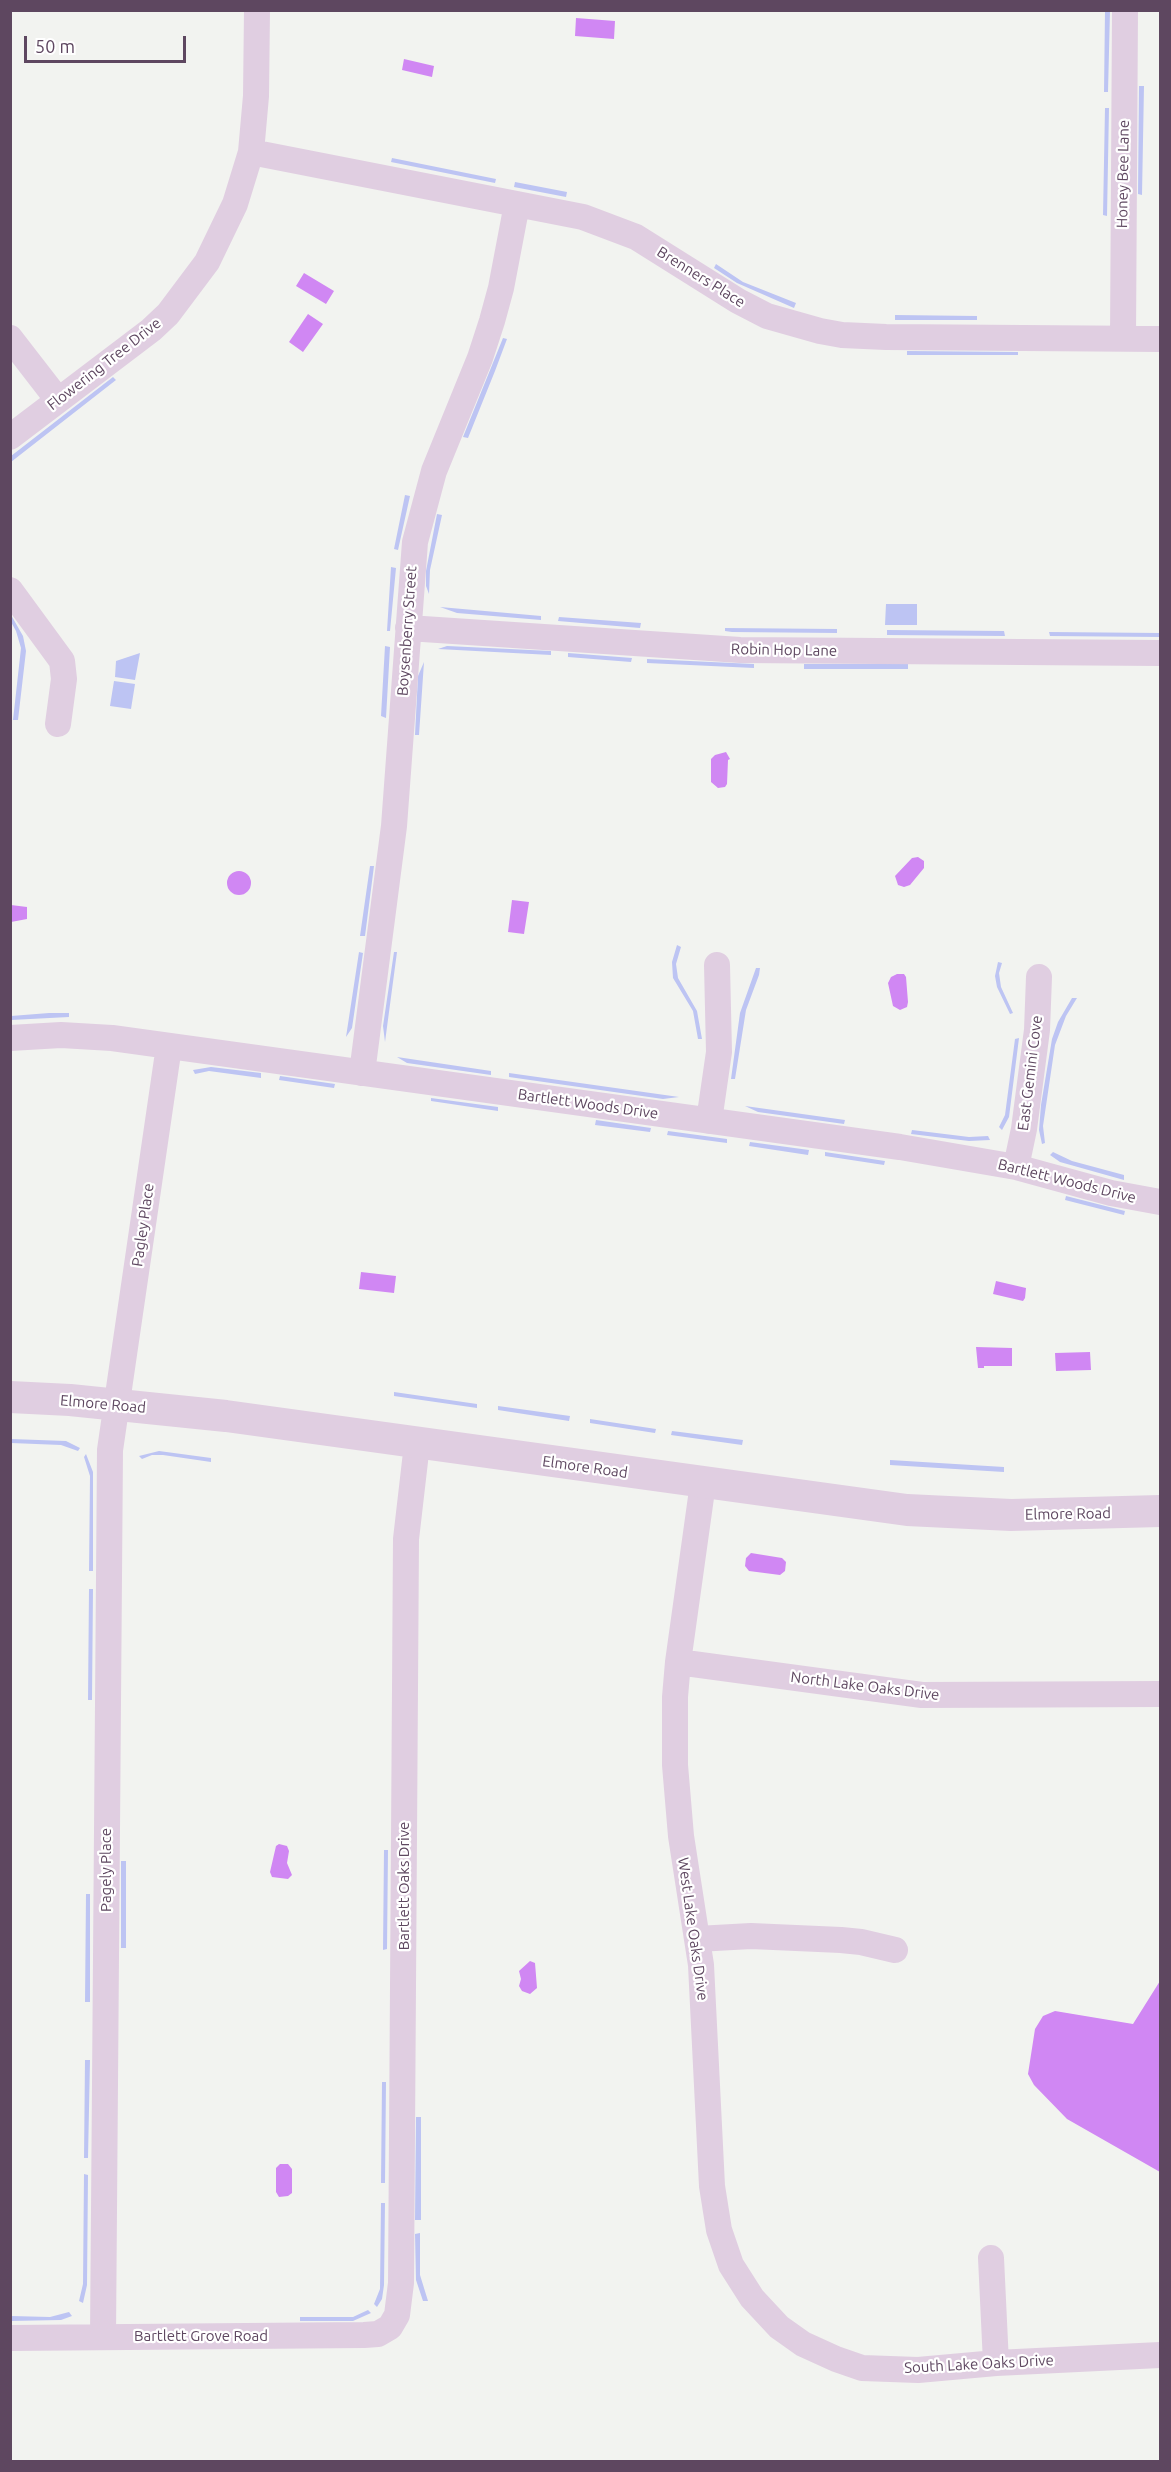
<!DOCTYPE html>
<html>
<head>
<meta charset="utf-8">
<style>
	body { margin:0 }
	#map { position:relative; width:1171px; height:2472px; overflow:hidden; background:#f2f3f0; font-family:Ubuntu,sans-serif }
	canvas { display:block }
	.frame { position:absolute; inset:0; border:12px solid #5e4760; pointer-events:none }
	.scale { position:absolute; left:24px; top:36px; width:162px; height:27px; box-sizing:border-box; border:3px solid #5e4760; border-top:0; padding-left:8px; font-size:18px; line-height:21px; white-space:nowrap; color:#5e4760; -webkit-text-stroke:4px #fff; paint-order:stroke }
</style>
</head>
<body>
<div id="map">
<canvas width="1171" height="2472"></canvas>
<div class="frame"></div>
<div class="scale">50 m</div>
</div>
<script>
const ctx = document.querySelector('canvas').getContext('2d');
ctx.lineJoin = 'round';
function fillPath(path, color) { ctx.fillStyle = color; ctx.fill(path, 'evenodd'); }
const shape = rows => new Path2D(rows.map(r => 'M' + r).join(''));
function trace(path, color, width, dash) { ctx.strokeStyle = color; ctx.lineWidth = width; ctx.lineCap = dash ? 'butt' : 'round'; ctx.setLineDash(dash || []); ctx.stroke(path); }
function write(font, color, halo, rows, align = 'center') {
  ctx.font = font + ' Ubuntu,sans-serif'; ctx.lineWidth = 4.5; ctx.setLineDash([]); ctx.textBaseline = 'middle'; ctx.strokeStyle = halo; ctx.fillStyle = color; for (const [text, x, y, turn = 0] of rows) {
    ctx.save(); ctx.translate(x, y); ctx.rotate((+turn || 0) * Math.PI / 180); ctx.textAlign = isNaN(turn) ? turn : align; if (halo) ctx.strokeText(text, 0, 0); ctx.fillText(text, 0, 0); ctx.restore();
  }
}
const green = shape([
	[1105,11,1110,11,1108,92,1104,92],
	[1139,86,1144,86,1142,195,1138,194],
	[1105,108,1109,108,1107,216,1103,215],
	[392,158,496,179,495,183,391,162],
	[515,182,567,192,566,197,514,187],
	[716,264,743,282,796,303,794,308,737,283,714,268],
	[895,315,977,316,977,320,895,320],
	[503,338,507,339,495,371,468,438,463,437],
	[907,351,1018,352,1018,355,907,355],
	[113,377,116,380,11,462,11,456],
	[405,495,410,496,398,550,394,549],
	[437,514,442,515,430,570,429,594,426,586,426,571],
	[391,567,396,568,390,631,387,631],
	[886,604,917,604,917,625,885,625],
	[440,607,541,616,541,620,457,613],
	[11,615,23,636,26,651,18,720,13,720,21,648,16,631,11,622],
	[559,617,641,623,640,628,558,621],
	[725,628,837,629,837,633,732,632,725,631],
	[887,630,1004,631,1005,636,887,635],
	[1049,632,1160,633,1160,637,1050,636],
	[385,646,390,647,386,718,381,716],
	[447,646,551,651,551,655,438,649],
	[140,653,135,680,115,677,116,661],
	[568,653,632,658,631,662,568,657],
	[647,659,754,664,754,668,647,663],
	[424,662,419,735,415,735,418,676],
	[804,664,908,664,908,669,804,669],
	[114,681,135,684,131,709,110,706],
	[370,866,374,866,365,936,360,936],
	[677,945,681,947,676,964,678,978,697,1011,702,1039,698,1039,693,1011,673,978,672,962],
	[359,952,363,953,352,1028,346,1037],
	[394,952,397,952,385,1042,383,1026],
	[998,962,1002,963,999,973,1001,987,1013,1013,1010,1014,997,987,995,976],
	[756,968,760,968,759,975,746,1010,735,1079,731,1079,740,1013],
	[1072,998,1077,998,1066,1016,1055,1045,1043,1126,1045,1143,1042,1144,1039,1130,1041,1105,1052,1039,1058,1022],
	[49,1013,69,1013,69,1017,11,1020,11,1016],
	[1019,1038,1009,1117,1002,1130,999,1127,1005,1115,1015,1039],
	[397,1057,491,1071,491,1075,407,1063],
	[211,1067,261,1073,261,1078,209,1071,195,1074,193,1070],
	[509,1073,679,1097,663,1099,509,1077],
	[280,1076,335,1084,334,1088,279,1080],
	[431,1098,498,1107,498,1111,431,1101],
	[745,1106,845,1120,844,1124,758,1112],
	[596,1120,651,1128,650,1132,595,1125],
	[912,1130,969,1137,988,1136,990,1140,969,1141,911,1134],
	[668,1131,727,1139,727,1143,667,1135],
	[750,1142,809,1150,808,1155,749,1146],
	[825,1152,885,1161,884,1165,825,1156],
	[1053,1152,1072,1161,1124,1175,1124,1180,1060,1162,1050,1155],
	[1066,1196,1125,1211,1124,1215,1065,1200],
	[394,1392,477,1404,477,1408,394,1396],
	[498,1406,570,1416,569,1421,498,1410],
	[590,1419,656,1429,655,1433,590,1423],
	[672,1431,743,1440,742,1445,671,1435],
	[11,1439,66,1441,80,1448,78,1451,61,1445,11,1443],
	[159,1451,211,1458,211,1462,163,1455,152,1455,142,1459,139,1456],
	[86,1454,93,1472,93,1571,89,1571,90,1476,84,1457],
	[890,1460,1004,1467,1004,1472,890,1465],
	[89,1589,93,1589,92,1700,88,1700],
	[384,1850,388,1850,387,1949,383,1950],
	[121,1861,126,1861,126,1948,121,1948],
	[86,1894,90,1894,90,2002,85,2002],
	[85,2060,90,2060,88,2158,84,2158],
	[382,2082,386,2082,385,2183,381,2183],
	[416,2117,421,2117,421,2220,415,2220],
	[84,2174,88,2175,87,2285,83,2303,79,2301,83,2284],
	[381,2203,385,2203,384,2285,382,2299,377,2307,374,2304,380,2289],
	[420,2233,420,2275,428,2301,423,2301,416,2280,415,2234],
	[368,2310,371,2313,353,2321,300,2321,300,2317,353,2317],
	[69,2312,72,2316,61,2320,11,2321,11,2316,50,2317]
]);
const water = shape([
	[576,18,615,21,614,39,575,36],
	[404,59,434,66,432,77,402,70],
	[304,273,334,291,326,304,296,286],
	[308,314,323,324,303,352,289,342],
	[726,752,730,759,728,760,727,784,725,787,718,788,711,782,711,759,715,755],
	[918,857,924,861,924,868,910,885,904,887,898,885,895,876,912,858],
	'227 883a12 12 0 1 1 24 0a12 12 0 1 1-24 0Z',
	[512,900,529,902,524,934,508,932],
	[11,905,27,907,27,919,11,922],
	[897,974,904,974,906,977,908,1002,907,1007,900,1010,893,1006,888,983,891,977],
	[361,1272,396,1276,394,1293,359,1289],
	[996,1281,1026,1288,1025,1298,1023,1301,993,1294],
	[976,1347,1012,1348,1012,1366,984,1366,984,1368,978,1368],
	[1090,1352,1091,1370,1056,1371,1055,1353],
	[751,1553,782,1558,786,1562,785,1571,780,1575,749,1571,745,1566,746,1558],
	[279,1844,287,1846,289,1851,287,1863,292,1875,288,1879,272,1877,270,1872,276,1846],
	[530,1961,535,1963,537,1988,530,1994,522,1991,519,1986,521,1979,519,1971],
	[1160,1981,1160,2172,1067,2119,1034,2085,1028,2074,1035,2029,1043,2016,1055,2011,1133,2024],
	[280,2164,288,2164,292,2169,292,2193,288,2196,279,2197,276,2192,276,2168]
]);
const minor = shape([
	[251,152,583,217,636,237,738,301,767,316,820,331,842,335,886,337,1160,339],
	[10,338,58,400],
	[1123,338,1125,10],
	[10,437,151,330,168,314,207,262,235,204,251,152,256,96,257,10],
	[10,590,62,661,64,679,58,724],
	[408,628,740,650,1160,653],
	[10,1038,61,1035,112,1038,900,1147,1016,1167,1111,1193,1160,1202],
	[362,1073,394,826,415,542,434,471,480,358,492,321,501,288,517,204],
	[709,1121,719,1052,717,965],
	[1016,1167,1024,1129,1037,1030,1039,977],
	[703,1483,678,1662,675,1697,675,1765,681,1836,701,1965,712,2186,719,2230,731,2265,752,2298,779,2327,803,2344,836,2359,862,2368,918,2370,996,2363,1160,2355],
	[678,1662,922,1695,1160,1694],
	[697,1939,751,1936,841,1940,861,1942,895,1950],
	[991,2258,996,2363],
	[103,2336,110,1450,169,1046],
	[10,2338,364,2335,378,2334,390,2327,397,2315,401,2283,406,1539,417,1444]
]);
const tertiary = shape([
	[10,1397,70,1400,226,1416,907,1510,1011,1515,1160,1511]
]);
const streetNames = [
	["Honey Bee Lane",1123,174,-89],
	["Brenners Place",701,277,32],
	["Flowering Tree Drive",104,364,-38],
	["Boysenberry Street",407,631,-86],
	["Robin Hop Lane",784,650,1],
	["East Gemini Cove",1030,1073,-83],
	["Bartlett Woods Drive",588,1104,8],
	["Bartlett Woods Drive",1067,1181,14],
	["Pagley Place",143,1225,-82],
	["Elmore Road",103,1404,5],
	["Elmore Road",585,1467,8],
	["Elmore Road",1068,1514,-1],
	["North Lake Oaks Drive",865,1686,7],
	["Pagely Place",106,1870,-90],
	["Bartlett Oaks Drive",404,1886,-90],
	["West Lake Oaks Drive",693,1929,82],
	["Bartlett Grove Road",201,2336],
	["South Lake Oaks Drive",979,2364,-3]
];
fillPath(green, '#bdc4f3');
fillPath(water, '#d087f3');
trace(minor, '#e0cee1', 26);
trace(tertiary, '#e0cee1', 32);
write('15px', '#5e4760', '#fff', streetNames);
</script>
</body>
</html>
